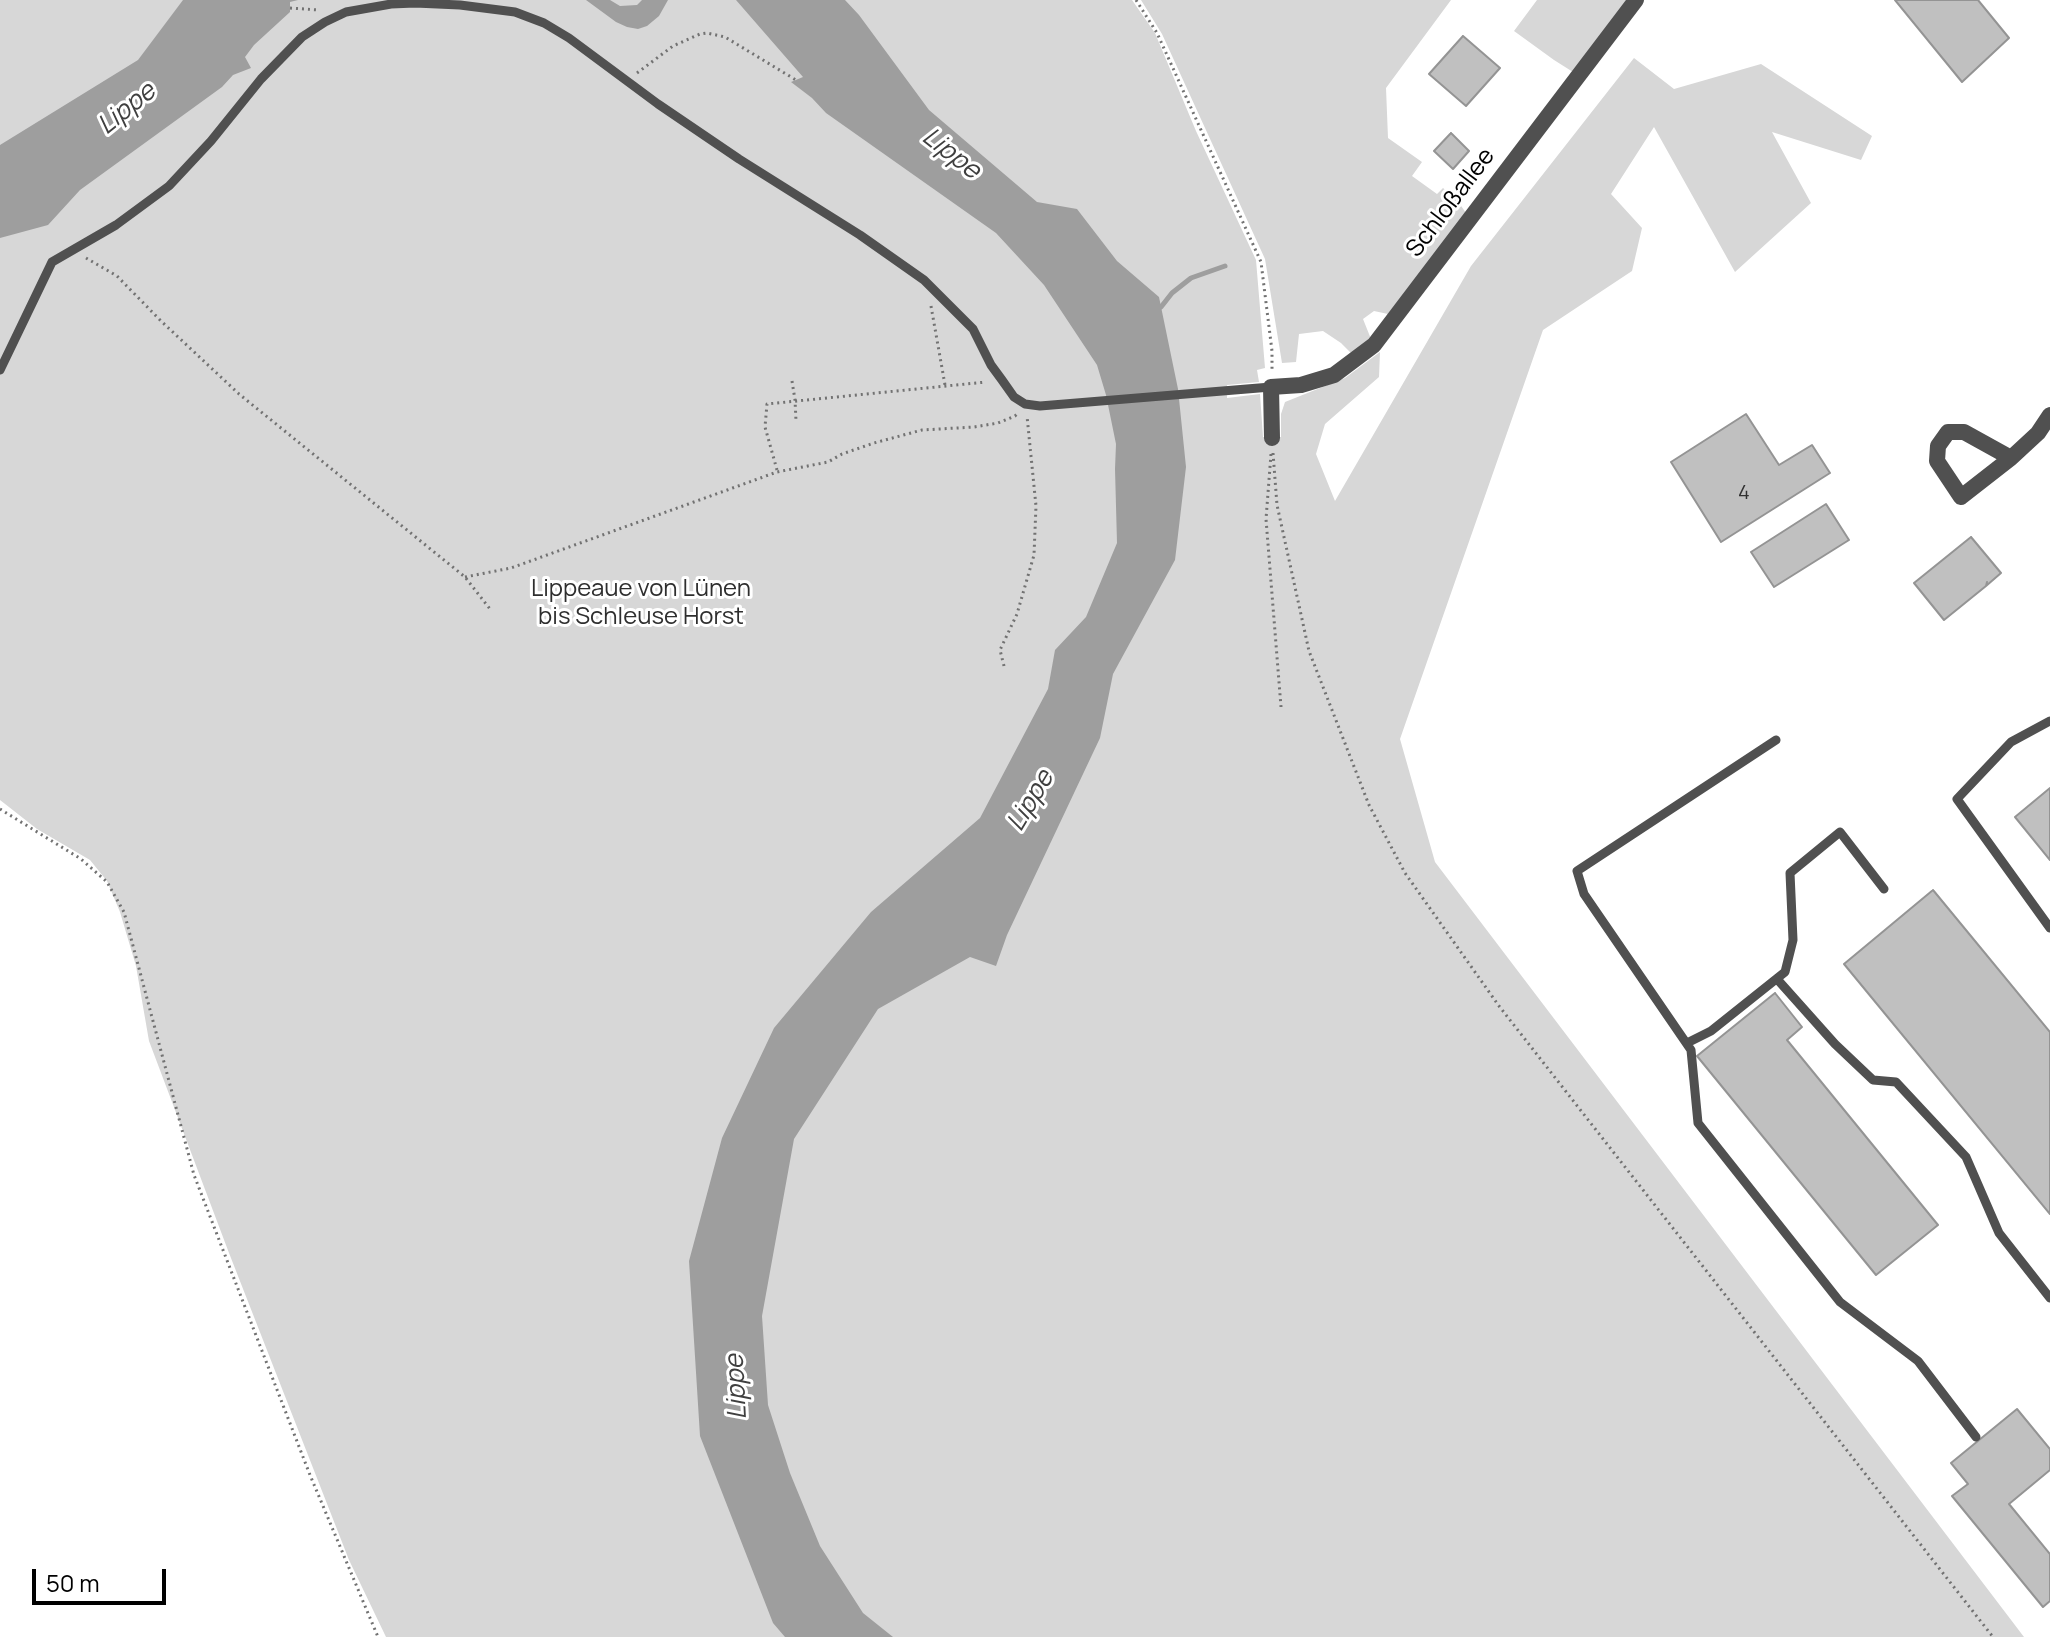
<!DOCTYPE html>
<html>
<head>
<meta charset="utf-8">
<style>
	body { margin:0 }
	#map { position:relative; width:2050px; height:1637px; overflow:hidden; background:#fff; font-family:Manrope,sans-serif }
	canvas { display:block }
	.scale { position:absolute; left:32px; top:1569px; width:134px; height:36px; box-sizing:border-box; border:4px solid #000; border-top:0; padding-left:10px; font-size:24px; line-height:28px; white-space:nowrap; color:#000; -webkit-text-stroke:6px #fff; paint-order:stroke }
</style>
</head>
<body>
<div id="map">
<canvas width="2050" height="1637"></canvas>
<div class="scale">50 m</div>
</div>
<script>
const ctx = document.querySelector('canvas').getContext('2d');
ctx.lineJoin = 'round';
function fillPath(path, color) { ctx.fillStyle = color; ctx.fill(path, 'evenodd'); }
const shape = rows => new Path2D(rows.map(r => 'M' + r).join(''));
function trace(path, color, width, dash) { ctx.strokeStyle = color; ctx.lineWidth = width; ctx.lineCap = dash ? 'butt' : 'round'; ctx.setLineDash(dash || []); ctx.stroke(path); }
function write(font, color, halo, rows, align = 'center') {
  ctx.font = font + ' Manrope,sans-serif'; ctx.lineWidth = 6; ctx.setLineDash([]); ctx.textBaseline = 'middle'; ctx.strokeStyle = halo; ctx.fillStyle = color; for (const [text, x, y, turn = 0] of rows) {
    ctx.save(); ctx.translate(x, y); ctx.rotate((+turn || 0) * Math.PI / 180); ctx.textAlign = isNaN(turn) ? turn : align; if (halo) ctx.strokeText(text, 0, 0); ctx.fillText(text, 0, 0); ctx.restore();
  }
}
const green = shape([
	[0,0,1132,0,1155,33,1196,131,1256,260,1265,368,1257,370,1259,382,1227,385,1227,398,1260,394,1263,437,1281,437,1281,414,1285,402,1345,378,1380,352,1379,377,1325,424,1316,454,1335,501,1471,266,1634,58,1674,89,1761,64,1872,136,1861,160,1772,132,1811,203,1735,272,1654,127,1611,194,1642,228,1632,271,1543,330,1400,739,1435,862,2024,1637,386,1637,349,1560,229,1253,149,1041,136,966,120,912,107,881,90,860,37,829,0,800],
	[1141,0,1451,0,1386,88,1388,138,1422,162,1412,176,1437,194,1443,188,1457,200,1466,213,1388,314,1374,311,1363,319,1371,339,1353,355,1341,343,1323,331,1299,334,1296,362,1282,363,1265,259,1162,34],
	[1537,0,1627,0,1573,72,1554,60,1514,31]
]);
const water = shape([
	[183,0,298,0,290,2,290,12,254,45,245,57,251,68,233,75,222,87,80,190,48,225,0,238,0,145,138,60],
	[586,0,610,0,620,6,637,5,642,0,668,0,659,16,647,26,638,29,627,27,616,22],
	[736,0,845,0,859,15,929,110,1037,202,1077,209,1117,261,1159,297,1178,389,1186,467,1175,560,1113,674,1100,738,1007,935,996,966,970,957,878,1009,794,1139,762,1316,768,1405,790,1473,820,1546,863,1613,893,1637,785,1637,773,1623,700,1436,689,1261,722,1138,774,1028,871,912,980,818,1048,689,1055,650,1086,617,1117,543,1115,469,1116,444,1106,395,1097,365,1044,285,996,233,826,113,812,98,791,82,803,77]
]);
const stream = shape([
	[1161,307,1172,293,1191,278,1225,266]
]);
const building = shape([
	[1895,0,1978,0,2009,38,1962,82,1895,0],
	[1463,36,1500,68,1466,106,1429,74,1463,36],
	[1451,133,1469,151,1453,169,1434,151,1451,133],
	[1746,414,1779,465,1812,445,1830,473,1721,542,1671,462,1746,414],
	[1826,504,1849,540,1774,587,1751,552,1826,504],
	[1971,537,2001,573,1986,586,1987,582,1986,586,1944,620,1914,583,1971,537],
	[2050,788,2050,860,2015,817,2050,788],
	[1933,890,2050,1032,2050,1214,1844,964,1933,890],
	[1775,993,1802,1027,1787,1040,1938,1225,1876,1275,1697,1056,1775,993],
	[2017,1409,2050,1449,2050,1470,2009,1504,2050,1554,2050,1601,2043,1607,1952,1496,1968,1484,1951,1463,2017,1409]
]);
const path = shape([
	[1136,0,1157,33,1261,262,1272,351,1272,371],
	[290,8,319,10],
	[637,73,673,46,700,34,707,33,725,37,796,80],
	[86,258,117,276,161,321,239,394,465,577,490,609],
	[931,306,945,385],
	[792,381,795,400,796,421],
	[1273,453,1277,505,1309,651,1369,805,1405,873,1499,1006,1993,1637],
	[1271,454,1266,519,1281,707],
	[777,470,765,427,767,404,986,382],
	[465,577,511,568,777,472,828,462,842,454,874,443,922,430,974,427,998,423,1015,416,1018,413],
	[1004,666,1000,650,1017,614,1034,555,1036,506,1027,416],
	[0,809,81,859,107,882,124,912,194,1175,310,1475,378,1637]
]);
const service = shape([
	[0,370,52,262,116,225,169,186,211,141,261,79,302,37,325,22,346,12,391,4,415,3,460,5,515,12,544,23,569,38,658,104,739,159,860,235,924,280,973,329,991,365,1002,380,1014,397,1025,404,1040,406,1271,387],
	[2050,721,2011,742,1957,799,2050,928],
	[1776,740,1577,871,1584,894,1691,1050,1698,1123,1840,1302,1918,1361,1976,1437],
	[1777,979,1835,1044,1873,1080,1896,1082,1966,1157,1999,1233,2050,1298],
	[1687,1043,1711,1031,1785,972,1793,940,1790,873,1840,832,1884,889]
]);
const minor = shape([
	[1272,438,1271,387,1301,385,1334,375,1374,345,1636,0],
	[2011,458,1964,432,1948,432,1938,446,1937,461,1961,497,2011,458,2038,433,2050,415]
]);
const numberNames = [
	["4",1744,493]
];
const streetNames = [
	["Schloßallee",1451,203,-53]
];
const parkNames = [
	["Lippeaue von Lünen",641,589],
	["bis Schleuse Horst",641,617]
];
const waterNames = [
	["Lippe",127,109,-39],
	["Lippe",951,154,38],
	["Lippe",1031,801,-59],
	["Lippe",737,1387,-93]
];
fillPath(green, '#d7d7d7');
fillPath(water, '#9e9e9e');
trace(stream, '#9e9e9e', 5);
fillPath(building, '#c0c0c0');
trace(building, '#949494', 2);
trace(path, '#727272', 3, [2, 4]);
trace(service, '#505050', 9);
trace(minor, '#505050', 16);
write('20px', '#303030', null, numberNames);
write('24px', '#000', '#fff', streetNames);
write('24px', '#2e2e2e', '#fff', parkNames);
write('italic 26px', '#3f3f3f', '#fff', waterNames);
</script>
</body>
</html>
